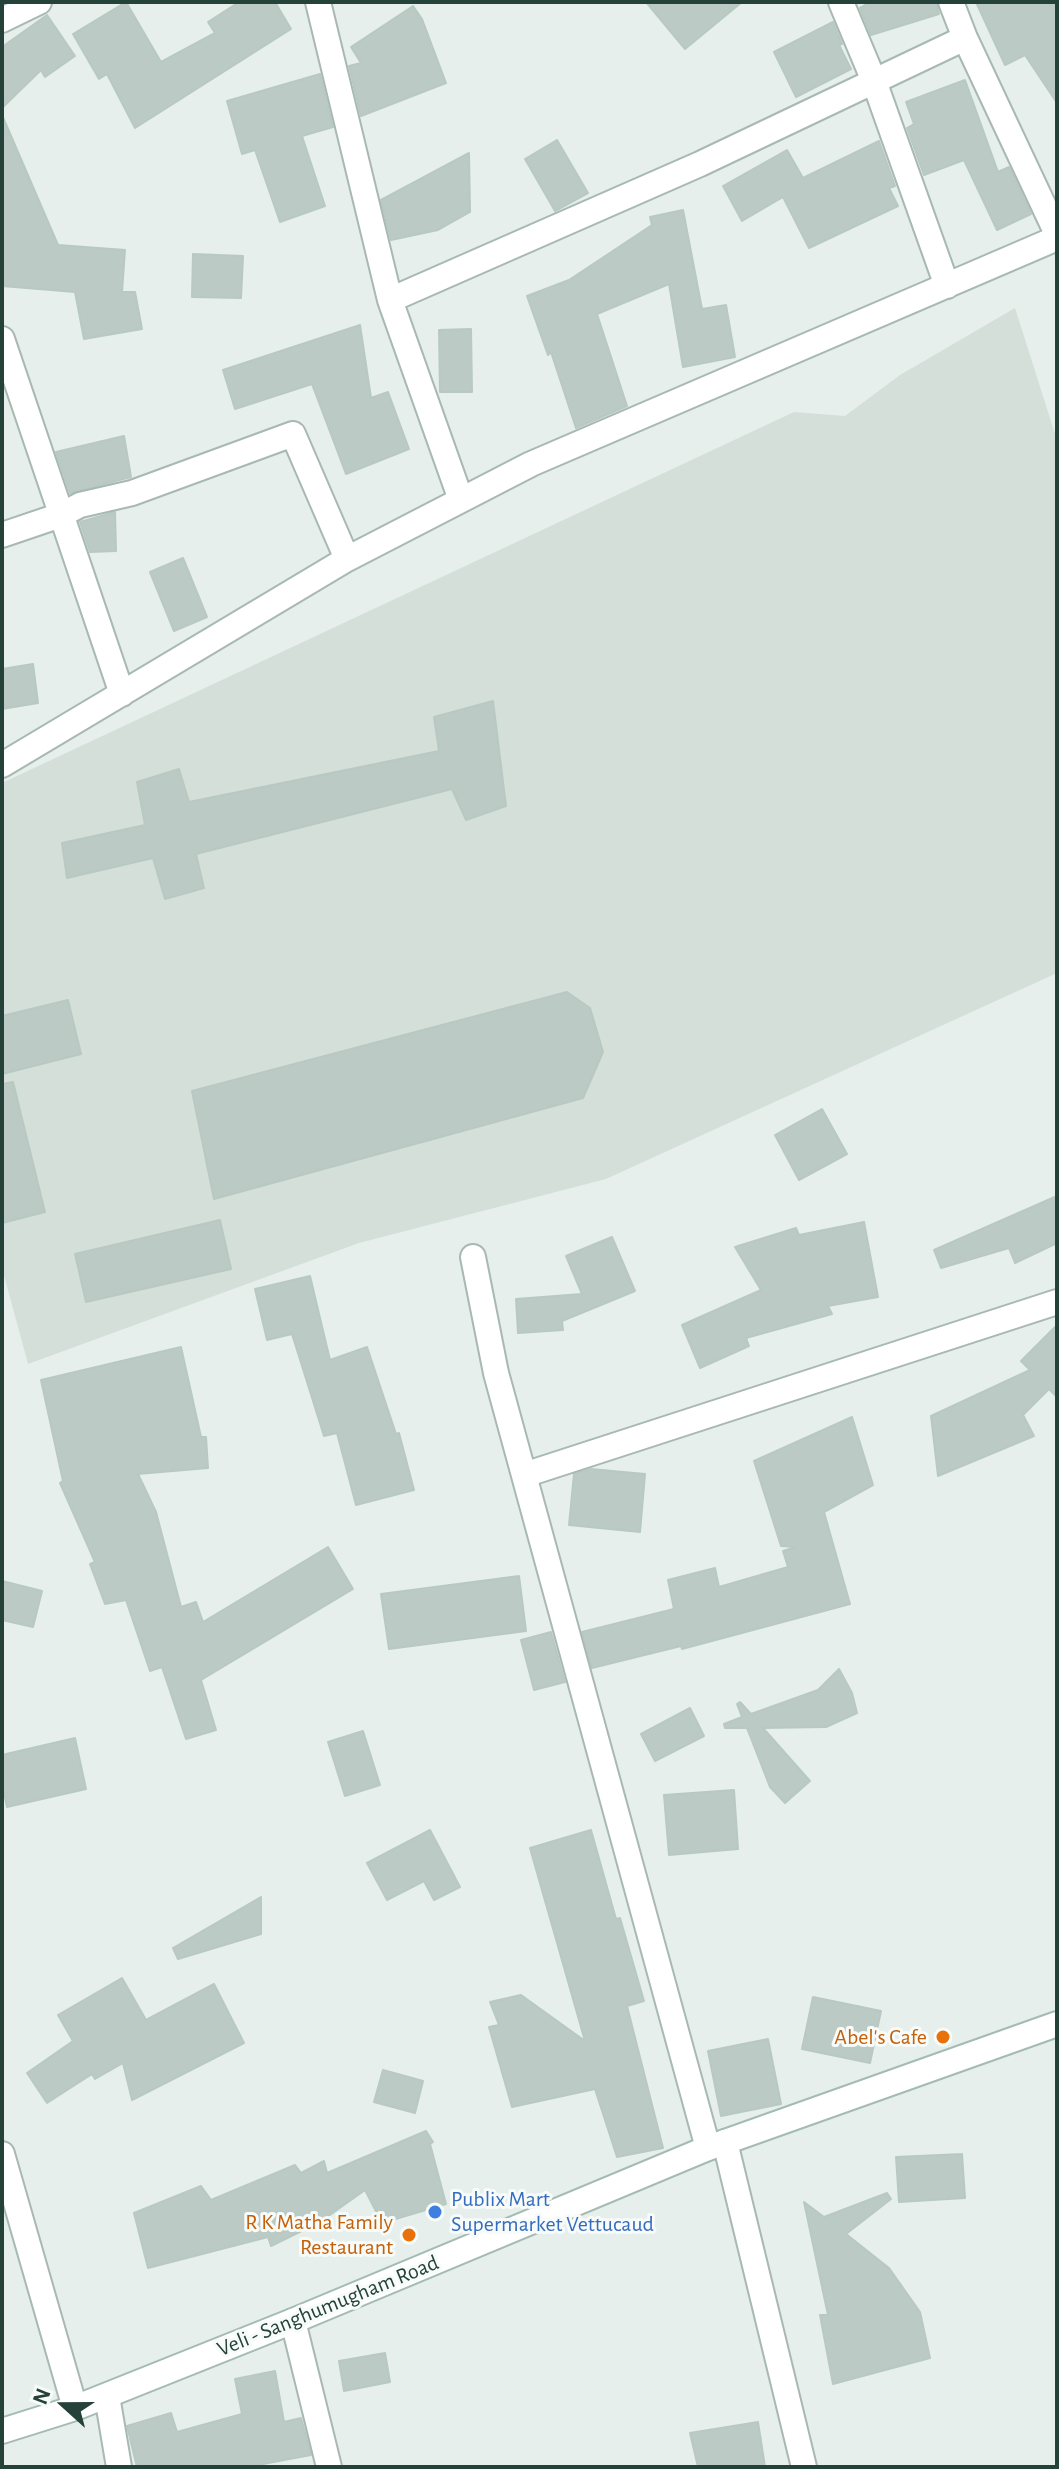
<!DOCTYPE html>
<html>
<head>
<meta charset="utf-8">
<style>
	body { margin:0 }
	#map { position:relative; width:1059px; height:2469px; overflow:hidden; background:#e6efeb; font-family:"Alegreya Sans",sans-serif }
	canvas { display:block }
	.frame { position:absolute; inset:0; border:4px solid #24423a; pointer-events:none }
	.north { position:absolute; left:24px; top:2365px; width:80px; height:80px; -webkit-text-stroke:6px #f7fbf9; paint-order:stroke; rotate:291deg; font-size:22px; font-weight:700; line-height:32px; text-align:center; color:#24423a }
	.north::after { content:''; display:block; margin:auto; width:28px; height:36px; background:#24423a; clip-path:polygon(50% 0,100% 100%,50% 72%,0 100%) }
</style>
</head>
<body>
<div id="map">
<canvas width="1059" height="2469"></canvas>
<div class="frame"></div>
<div class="north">N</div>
</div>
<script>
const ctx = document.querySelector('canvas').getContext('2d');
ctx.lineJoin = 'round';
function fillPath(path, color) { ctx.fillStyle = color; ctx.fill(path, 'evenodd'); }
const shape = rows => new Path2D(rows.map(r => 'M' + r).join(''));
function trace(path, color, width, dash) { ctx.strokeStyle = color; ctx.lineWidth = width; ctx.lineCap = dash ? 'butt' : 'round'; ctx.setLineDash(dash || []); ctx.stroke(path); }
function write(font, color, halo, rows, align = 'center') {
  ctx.font = font + ' "Alegreya Sans",sans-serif'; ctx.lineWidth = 6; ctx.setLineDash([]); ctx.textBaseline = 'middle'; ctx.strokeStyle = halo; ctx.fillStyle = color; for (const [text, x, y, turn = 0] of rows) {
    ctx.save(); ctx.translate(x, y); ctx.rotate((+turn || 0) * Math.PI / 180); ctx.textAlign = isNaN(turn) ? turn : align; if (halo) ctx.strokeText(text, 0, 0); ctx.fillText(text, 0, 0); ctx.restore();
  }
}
const built = shape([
	[1015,308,1057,440,1057,973,606,1179,359,1243,28,1364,2,1268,2,783,794,412,845,416,900,375]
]);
const building = shape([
	[126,2,161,62,215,33,208,22,239,2,275,2,291,29,135,128,107,74,99,79,73,34,126,2],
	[646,2,742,2,685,49,646,2],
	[871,2,936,2,939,14,871,35,860,8,871,2],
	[976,2,1057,2,1057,103,1025,55,1005,65,976,2],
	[413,6,422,19,446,83,361,116,349,66,361,63,351,47,413,6],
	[47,15,75,56,45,77,41,70,2,108,2,47,47,15],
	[833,22,842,44,839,45,851,69,796,97,774,52,833,22],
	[320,74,333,127,302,136,325,206,280,222,255,150,242,154,227,101,320,74],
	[965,80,998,172,1009,167,1031,214,997,230,964,160,924,175,907,128,914,124,906,102,965,80],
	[2,115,58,245,125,250,122,292,135,292,142,329,84,339,75,292,2,286,2,115],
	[557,140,588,193,555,211,525,159,557,140],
	[879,141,895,186,889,188,898,206,809,248,783,197,742,221,723,186,787,150,803,178,879,141],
	[469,153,470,212,438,230,391,240,381,200,469,153],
	[683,210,702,309,726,305,735,357,683,367,669,284,597,314,627,406,576,428,551,352,548,355,527,296,569,280,652,225,650,217,683,210],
	[193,254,243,256,241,298,192,297,193,254],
	[360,325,371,398,388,392,409,449,346,474,312,384,235,409,223,370,360,325],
	[471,329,472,392,440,392,439,330,471,329],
	[124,436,131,477,70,493,56,452,124,436],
	[115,512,116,551,90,552,80,522,115,512],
	[183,558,207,617,174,631,150,572,183,558],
	[33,664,38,703,2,709,2,669,33,664],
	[493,701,506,806,466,820,452,789,196,854,204,888,165,899,153,858,67,878,62,843,145,825,137,782,179,769,189,802,439,751,434,717,493,701],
	[567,992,590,1008,603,1052,583,1098,214,1199,192,1091,567,992],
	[68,1000,81,1054,2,1074,2,1016,68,1000],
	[13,1082,45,1212,2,1223,2,1084,13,1082],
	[822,1109,847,1154,799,1180,775,1135,822,1109],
	[1057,1196,1057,1243,1015,1263,1009,1248,941,1268,934,1250,1057,1196],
	[220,1220,231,1269,86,1302,75,1254,220,1220],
	[864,1222,878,1297,828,1306,832,1314,746,1338,749,1346,700,1368,682,1325,761,1290,735,1247,796,1228,799,1235,864,1222],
	[612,1237,635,1291,562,1321,563,1330,518,1333,516,1299,582,1294,566,1256,612,1237],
	[310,1276,330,1360,367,1347,396,1434,399,1433,414,1490,356,1505,337,1433,324,1436,292,1334,267,1340,255,1289,310,1276],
	[1057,1325,1057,1397,1049,1389,1023,1415,1034,1436,938,1476,931,1416,1030,1370,1021,1361,1057,1325],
	[181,1347,201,1437,206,1437,208,1468,138,1474,156,1512,181,1607,196,1602,203,1622,328,1547,353,1589,201,1680,216,1730,186,1739,162,1667,150,1671,126,1600,105,1604,90,1564,95,1562,60,1483,63,1481,41,1380,181,1347],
	[852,1417,873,1485,824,1512,850,1604,682,1649,681,1646,592,1668,582,1632,674,1609,668,1580,715,1568,719,1587,788,1567,783,1551,796,1547,781,1546,754,1461,852,1417],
	[591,1469,645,1474,640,1532,569,1525,574,1474,591,1469],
	[519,1576,526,1631,389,1649,381,1594,519,1576],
	[2,1581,42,1591,33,1627,2,1620,2,1581],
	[551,1632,565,1682,534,1690,521,1640,551,1632],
	[839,1669,852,1693,857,1713,826,1727,763,1728,810,1781,785,1803,770,1787,747,1728,725,1728,724,1724,742,1717,737,1704,740,1702,751,1714,818,1690,839,1669],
	[690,1708,704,1736,655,1761,641,1734,690,1708],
	[363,1731,380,1785,345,1796,328,1742,363,1731],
	[75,1738,86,1789,7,1807,2,1784,2,1755,75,1738],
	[734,1790,738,1849,669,1855,664,1795,734,1790],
	[430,1830,460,1887,434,1900,424,1881,387,1900,367,1863,430,1830],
	[591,1830,616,1919,620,1918,644,2001,627,2006,663,2148,617,2157,595,2089,512,2107,489,2027,499,2025,490,2002,521,1995,585,2041,530,1848,591,1830],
	[261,1897,261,1934,178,1959,173,1948,261,1897],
	[122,1978,146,2020,214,1984,244,2043,132,2100,123,2063,95,2079,92,2074,47,2103,27,2073,73,2041,58,2015,122,1978],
	[813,1997,881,2011,870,2063,802,2049,813,1997],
	[768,2039,781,2104,721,2116,708,2051,768,2039],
	[383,2070,423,2081,415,2113,374,2102,383,2070],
	[426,2131,433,2142,430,2144,446,2204,382,2223,365,2190,320,2222,271,2246,268,2237,148,2268,134,2213,201,2186,211,2200,295,2165,301,2173,324,2161,327,2173,426,2131],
	[962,2154,965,2198,899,2202,896,2157,962,2154],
	[887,2193,891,2199,846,2234,889,2268,920,2312,930,2358,833,2384,820,2315,828,2315,804,2202,824,2217,887,2193],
	[385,2353,390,2382,344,2391,339,2361,385,2353],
	[275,2371,284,2422,301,2418,311,2455,247,2467,137,2467,127,2426,171,2413,177,2432,242,2414,235,2379,275,2371],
	[758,2422,765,2467,698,2467,690,2433,758,2422]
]);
const street = shape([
	[318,2,390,300,461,500],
	[841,2,874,81,947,286],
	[951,2,965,38,1057,234],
	[2,20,39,2],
	[390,300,700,164,965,38],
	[2,339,122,694],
	[2,535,61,515,80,505,132,493,293,434,347,559],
	[2,765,347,559,531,464,1057,238],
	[473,1257,496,1373,708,2148],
	[524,1475,1057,1302],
	[725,2142,804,2467],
	[2,2154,75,2408],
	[293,2321,329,2467],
	[107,2396,119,2467]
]);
const secondary = shape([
	[2,2431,75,2408,293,2321,708,2148,1057,2024]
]);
const markers = [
	[943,2037,8,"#e8710a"],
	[435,2212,8,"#3f7fe0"],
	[409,2235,8,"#e8710a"]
];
const foodNames = [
	["Abel's Cafe",927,2037],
	["R K Matha Family",393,2222],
	["Restaurant",393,2247]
];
const shopNames = [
	["Publix Mart",451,2199],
	["Supermarket Vettucaud",451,2224]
];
const streetNames = [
	["Veli - Sanghumugham Road",328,2306,-22]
];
fillPath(built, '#d4dfda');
fillPath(building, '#bbcac4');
trace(building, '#b8c9c2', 2);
trace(street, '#a8b8b2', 28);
trace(secondary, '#a4bbb3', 28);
trace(street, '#fff', 24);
trace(secondary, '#fff', 24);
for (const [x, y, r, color] of markers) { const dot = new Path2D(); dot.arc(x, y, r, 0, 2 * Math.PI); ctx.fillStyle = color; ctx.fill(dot); trace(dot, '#f7fbf9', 3); }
write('22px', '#c56008', '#f7fbf9', foodNames, 'right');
write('22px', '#366cbe', '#f7fbf9', shopNames, 'left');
write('22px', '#24423a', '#f7fbf9', streetNames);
</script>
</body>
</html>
